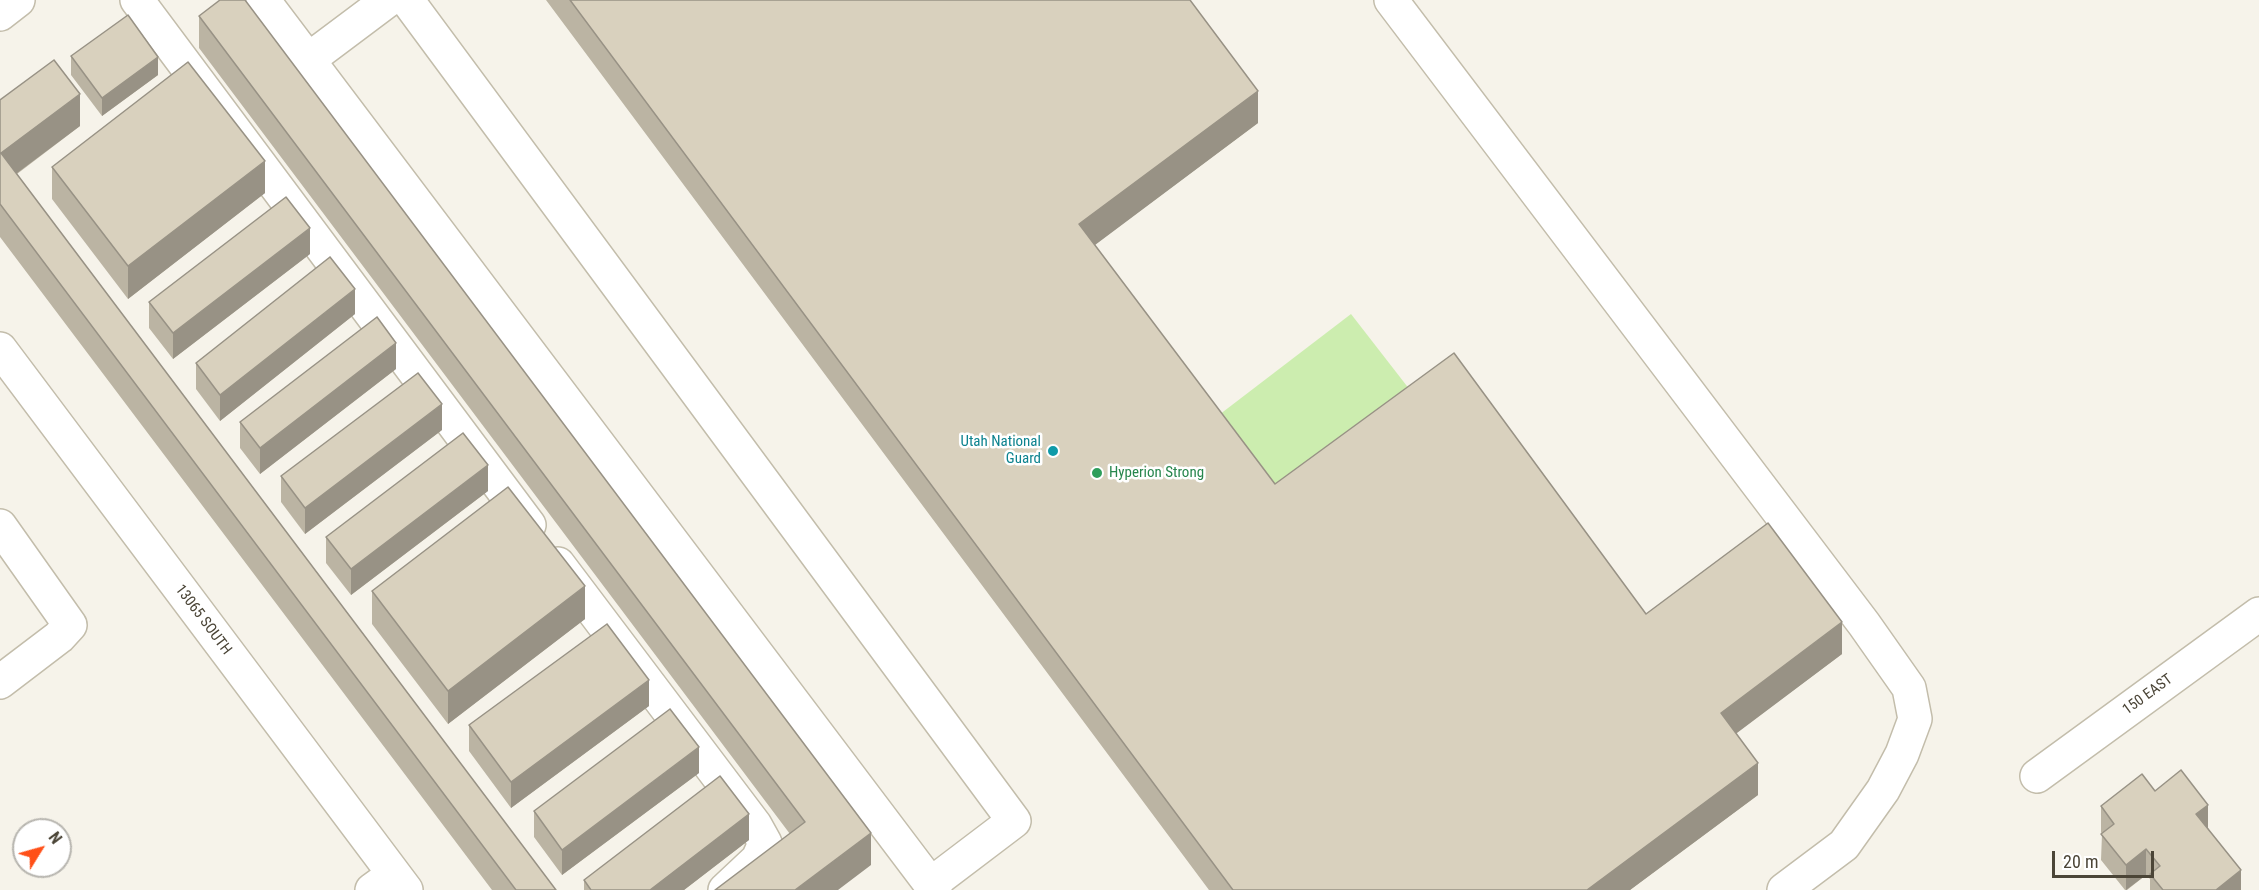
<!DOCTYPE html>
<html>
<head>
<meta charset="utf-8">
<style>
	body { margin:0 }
	#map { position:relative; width:2259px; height:890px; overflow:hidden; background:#f6f3ea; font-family:"Roboto Condensed",sans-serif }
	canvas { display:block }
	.north { position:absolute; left:12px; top:818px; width:60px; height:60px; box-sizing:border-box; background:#fff; border:2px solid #b7b5af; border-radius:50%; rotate:53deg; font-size:16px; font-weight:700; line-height:24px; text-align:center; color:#4b4537 }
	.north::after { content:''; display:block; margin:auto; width:21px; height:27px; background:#ff5018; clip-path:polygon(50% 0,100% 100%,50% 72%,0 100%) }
	.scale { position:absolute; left:2052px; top:851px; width:102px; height:27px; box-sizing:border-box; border:3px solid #4b4537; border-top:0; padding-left:8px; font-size:18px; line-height:21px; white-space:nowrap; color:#4b4537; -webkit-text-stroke:4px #fff; paint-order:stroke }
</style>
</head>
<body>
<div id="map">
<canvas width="2259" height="890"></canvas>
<div class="north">N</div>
<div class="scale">20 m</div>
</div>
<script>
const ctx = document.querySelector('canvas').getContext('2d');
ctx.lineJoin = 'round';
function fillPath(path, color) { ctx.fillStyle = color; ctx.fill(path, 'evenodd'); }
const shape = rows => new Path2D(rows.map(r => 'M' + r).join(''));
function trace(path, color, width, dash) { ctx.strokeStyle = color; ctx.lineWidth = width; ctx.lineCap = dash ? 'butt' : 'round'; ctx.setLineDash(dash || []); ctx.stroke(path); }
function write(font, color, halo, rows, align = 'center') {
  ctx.font = font + ' "Roboto Condensed",sans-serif'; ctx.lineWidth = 5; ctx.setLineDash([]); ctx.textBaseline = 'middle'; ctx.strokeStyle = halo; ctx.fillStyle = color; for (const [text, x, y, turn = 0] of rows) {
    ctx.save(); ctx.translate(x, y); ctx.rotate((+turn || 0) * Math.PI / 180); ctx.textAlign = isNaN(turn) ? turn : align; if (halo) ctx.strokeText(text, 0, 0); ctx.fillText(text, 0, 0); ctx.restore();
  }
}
const green = shape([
	[1351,314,1410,390,1274,495,1215,418]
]);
const minor = shape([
	[137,0,529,525],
	[263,0,935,890],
	[407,0,1014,821,931,884],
	[1391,0,1864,624,1909,688,1915,719,1902,754,1883,790,1844,845,1784,890],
	[0,14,18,0],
	[308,60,388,0],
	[0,349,406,890],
	[0,526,70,625,59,637,0,682],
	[558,564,755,825,765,843,758,859,725,890],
	[2037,776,2259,614],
	[372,890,394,874]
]);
const wall = shape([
	[546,0,1190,0,1258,123,1094,245,1275,484,1646,614,1842,654,1736,733,1758,795,1630,890,1209,890],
	[199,16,871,865,790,834,199,48],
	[71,56,158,75,102,116,71,75],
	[0,100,80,126,17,174,556,890,492,890,0,237],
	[52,167,265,193,128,299,52,199],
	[310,254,173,359,149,328,149,302],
	[355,314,220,421,196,389,196,363],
	[396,369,260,474,240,448,240,422],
	[442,430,305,534,281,502,281,476],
	[488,491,351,595,326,563,326,537],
	[372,591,585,619,448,724,372,624],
	[649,706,511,808,469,751,469,725],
	[699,773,562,875,534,837,534,811],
	[2155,791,2208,828,2241,890,2150,890,2150,879,2146,875,2127,890,2125,890,2101,860,2102,834,2101,832,2101,806],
	[749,840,684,890,584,890,584,880]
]);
const shadedWall = shape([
	[158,57,158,75,102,116,102,98],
	[1258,91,1258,123,1079,257,1079,224],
	[80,94,80,126,1,185,1,153],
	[265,161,265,193,128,299,128,266],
	[310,228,310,254,173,359,173,333],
	[355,289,355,314,220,421,220,395],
	[396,343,396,369,260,474,260,448],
	[442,404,442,430,305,534,305,508],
	[488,465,488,491,351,595,351,569],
	[585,586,585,619,448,724,448,691],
	[1842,622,1842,654,1721,745,1721,713],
	[649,680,649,706,511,808,511,782],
	[699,747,699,773,562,875,562,850],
	[1758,763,1758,795,1630,890,1587,890],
	[2208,805,2208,831,2196,814],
	[749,814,749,840,684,890,650,890],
	[871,833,871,865,838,890,795,890],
	[2146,849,2146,875,2126,890,2126,865],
	[2241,870,2241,890,2216,890]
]);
const building = shape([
	[220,0,245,0,871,833,795,890,715,890,805,822,199,16,220,0],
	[570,0,1190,0,1258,91,1079,224,1275,484,1454,353,1646,614,1768,523,1842,622,1721,713,1758,763,1587,890,1233,890,570,0],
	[128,15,158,57,102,98,71,56,128,15],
	[54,60,80,94,1,153,556,890,516,890,0,204,0,100,54,60],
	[188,62,265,161,128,266,52,167,188,62],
	[286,197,310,228,173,333,149,302,286,197],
	[330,257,355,289,220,395,196,363,330,257],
	[377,317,396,343,260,448,240,422,377,317],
	[418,373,442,404,305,508,281,476,418,373],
	[463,433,488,465,351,569,326,537,463,433],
	[508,487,585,586,448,691,372,591,508,487],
	[607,624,649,680,511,782,469,725,607,624],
	[670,709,699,747,562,850,534,811,670,709],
	[2181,770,2208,805,2196,814,2241,870,2216,890,2163,890,2150,874,2160,866,2146,849,2126,865,2101,834,2114,824,2101,806,2142,774,2155,791,2181,770],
	[720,776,749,814,650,890,591,890,584,880,720,776]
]);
const markers = [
	[1053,451,6,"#0f9aa8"],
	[1097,473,6,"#2e9e5b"]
];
const cultureNames = [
	["Utah National",1041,442],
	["Guard",1041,459]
];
const leisureNames = [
	["Hyperion Strong",1109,473]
];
const streetNames = [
	["13065 SOUTH",203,620,53],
	["150 EAST",2148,695,-36]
];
fillPath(green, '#ccedaf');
trace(minor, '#c3bdab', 36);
trace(minor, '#fff', 33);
fillPath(wall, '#bbb4a3');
fillPath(shadedWall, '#989285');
fillPath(building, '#d9d1be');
trace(building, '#989285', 1.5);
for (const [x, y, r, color] of markers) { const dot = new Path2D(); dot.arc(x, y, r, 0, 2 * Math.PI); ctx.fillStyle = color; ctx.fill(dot); trace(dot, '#fff', 2); }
write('15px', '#0d838f', '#fff', cultureNames, 'right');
write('15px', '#27864d', '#fff', leisureNames, 'left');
write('15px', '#4b4537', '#fff', streetNames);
</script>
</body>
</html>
